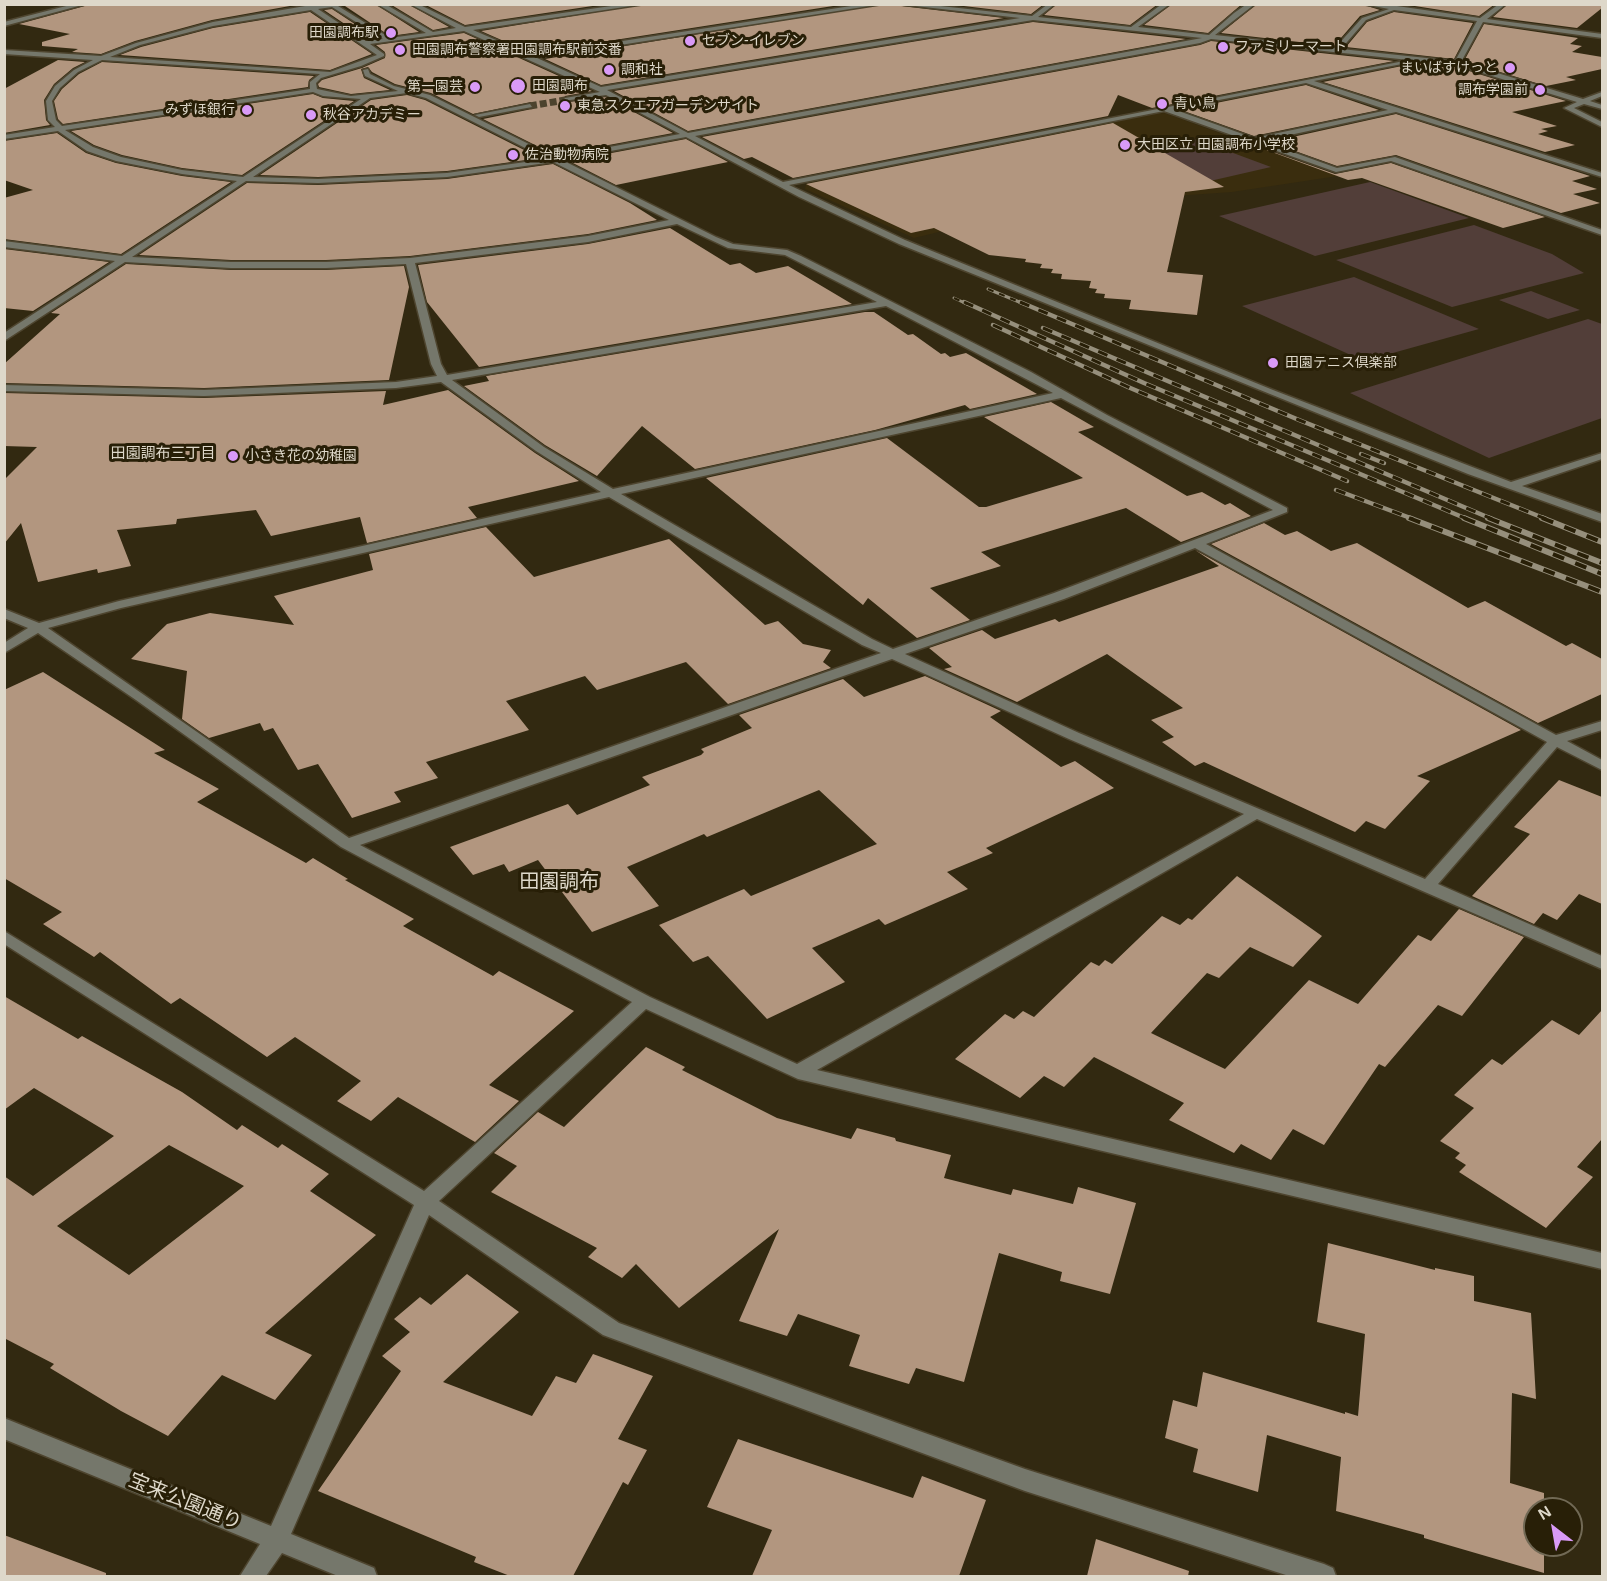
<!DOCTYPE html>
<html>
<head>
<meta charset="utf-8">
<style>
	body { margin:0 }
	#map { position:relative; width:1607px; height:1581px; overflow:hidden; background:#322911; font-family:Helvetica,sans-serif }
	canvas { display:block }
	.frame { position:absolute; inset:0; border:6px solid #ded8ca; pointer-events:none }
	.north { position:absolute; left:1523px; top:1497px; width:60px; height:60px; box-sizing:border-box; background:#281f07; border:2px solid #716955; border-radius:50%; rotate:329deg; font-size:16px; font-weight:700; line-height:24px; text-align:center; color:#ded8ca }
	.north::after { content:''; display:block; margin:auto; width:21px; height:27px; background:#d99af7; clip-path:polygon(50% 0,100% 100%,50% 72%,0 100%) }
</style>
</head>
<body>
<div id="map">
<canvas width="1607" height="1581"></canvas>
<div class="frame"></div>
<div class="north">N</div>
</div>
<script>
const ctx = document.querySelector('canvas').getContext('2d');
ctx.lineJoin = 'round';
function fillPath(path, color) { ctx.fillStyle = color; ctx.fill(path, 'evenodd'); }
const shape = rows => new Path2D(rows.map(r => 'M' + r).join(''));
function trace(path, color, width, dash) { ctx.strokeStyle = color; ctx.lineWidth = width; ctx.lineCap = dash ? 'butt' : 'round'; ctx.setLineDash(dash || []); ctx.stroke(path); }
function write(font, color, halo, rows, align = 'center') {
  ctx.font = font + ' Helvetica,"Noto Sans JP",sans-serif'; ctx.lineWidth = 6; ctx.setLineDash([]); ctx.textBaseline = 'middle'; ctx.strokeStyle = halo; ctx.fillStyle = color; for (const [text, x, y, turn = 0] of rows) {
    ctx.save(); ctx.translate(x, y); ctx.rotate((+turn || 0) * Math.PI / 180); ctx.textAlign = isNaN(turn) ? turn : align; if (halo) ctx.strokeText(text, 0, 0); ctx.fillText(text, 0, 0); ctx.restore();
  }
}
const built = shape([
	[1165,113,1338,176,1232,192,1132,199,980,222,914,238,805,189,806,184,1153,114]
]);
const green = shape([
	[1190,137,1271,167,1210,181,1021,172],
	[1370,182,1469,218,1315,256,1219,216],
	[1474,225,1552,254,1584,273,1452,307,1336,260],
	[1354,277,1479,329,1364,361,1242,306],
	[1531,291,1580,310,1548,319,1499,300],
	[1588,319,1602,324,1602,418,1489,458,1350,393]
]);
const building = shape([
	[92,4,301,4,212,20,135,41,101,54,72,52,78,49,42,46,42,42,70,34,19,24],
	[342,4,375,4,419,32,390,36],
	[390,4,408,4,449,27,433,30],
	[424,4,606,4,465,25],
	[646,4,846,4,531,53,481,31],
	[884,4,1004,18,601,85,545,59],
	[947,4,1044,4,1031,14],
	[1057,4,1158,4,1130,25,1044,15],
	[1172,4,1242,4,1208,33,1144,25],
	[1257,4,1361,4,1380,10,1360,16,1334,46,1221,33],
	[1402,4,1495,4,1479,16],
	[1508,4,1602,4,1602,8,1577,28,1493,17],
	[332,9,376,38,367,39,324,10],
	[310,12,372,54,330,70,120,55,141,47,213,28],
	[1394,12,1473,23,1454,59,1346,47,1367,22],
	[1033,22,1186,39,688,131,614,91],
	[1484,24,1578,38,1570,44,1582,46,1572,52,1602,57,1602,69,1566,77,1576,80,1546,86,1464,61],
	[464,33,592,91,565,96,562,103,606,97,673,133,555,155,483,119,532,109,534,107,531,102,473,114,431,93,395,84,372,72,368,67,361,69,364,78,390,90,351,94,319,87,318,84,322,80,362,68,385,58,385,52,376,45],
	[1211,41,1394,61,1152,108,1118,95,1108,116,793,178,752,157,744,159,702,137,1200,45],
	[58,60,85,62,73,68,54,84,44,100,46,120,50,125,4,133,4,89],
	[102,62,314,76,309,80,308,87,63,124,58,119,54,101,62,89,79,74],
	[1406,62,1456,67,1566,101,1512,112,1557,126,1541,129,1548,131,1538,134,1575,145,1545,152,1323,82,1402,66],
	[1306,85,1379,110,1254,136,1181,110],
	[313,94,323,98,354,101,242,175,182,168,122,155,94,145,71,131],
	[407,95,425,100,540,158,447,171,318,177,260,175,371,100],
	[1396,114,1590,176,1572,181,1597,189,1573,194,1600,203,1561,213,1396,155,1337,166,1270,142],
	[1113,123,1224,187,1185,192,1167,272,1203,275,1197,315,1129,309,1131,300,1104,298,1105,294,1095,293,1097,289,1089,288,1091,281,1061,279,1062,274,1051,273,1053,269,1040,268,1042,264,1025,262,1026,259,989,255,934,228,911,233,806,184],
	[57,133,86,153,116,163,182,176,231,182,121,254,4,239,4,198,33,190,4,180,4,141],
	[1234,138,1335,174,1391,163,1545,217,1503,228,1362,178,1348,180],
	[686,139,728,162,616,185,569,161],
	[553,164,630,203,657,220,588,234,410,256,326,260,231,260,139,255,247,183,318,185,447,179],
	[670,228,730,265,740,263,756,273,788,266,852,304,479,367,427,302,418,265,588,244],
	[4,249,109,262,33,311,4,308],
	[126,264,231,270,326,270,404,266,409,287,389,380,204,388,4,383,4,364,60,314,51,313],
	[865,312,874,312,908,335,913,334,941,354,945,353,950,357,966,353,1037,394,970,409,965,405,875,430,695,469,642,426,597,476,545,445,464,386,489,381,486,376],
	[448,390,535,453,579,481,468,507,477,518,367,543,360,517,271,536,256,510,177,519,176,524,117,530,131,566,98,573,97,569,38,582,21,523,4,544,4,480,37,447,4,446,4,393,204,398,386,391,383,405],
	[1051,402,1094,427,1078,432,1187,496,1202,492,1225,505,1230,503,1251,516,1181,542,1126,508,981,552,1001,566,930,588,970,620,917,638,868,598,863,605,706,478,887,438,979,507,986,507,1083,478,984,417],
	[1264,523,1285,535,1297,531,1331,551,1357,543,1468,608,1485,601,1566,646,1572,643,1602,659,1602,694,1538,723,1211,544],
	[486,527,534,577,669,539,765,625,778,621,803,644,831,650,823,662,831,668,728,704,686,662,597,690,585,676,506,701,529,730,426,762,438,778,394,792,401,802,352,818,318,764,298,770,273,728,264,731,260,723,209,738,182,719,187,671,131,659,167,624,210,613,294,625,274,596,373,570,369,554],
	[1195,550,1521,730,1417,776,1430,781,1385,829,1366,821,1355,832,1204,762,1195,766,1162,742,1174,737,1151,720,1183,708,1107,654,1017,702,944,669,952,667,929,648,982,630,995,639,1055,619,1059,622,1219,566],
	[43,672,165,750,154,753,219,789,197,802,306,863,313,858,348,879,345,880,414,919,403,926,493,976,499,971,574,1011,489,1085,519,1101,475,1142,398,1097,371,1121,337,1101,361,1081,295,1037,267,1057,180,998,171,1004,100,952,94,957,43,924,62,912,4,878,4,690],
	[925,676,1001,711,990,717,1061,767,1075,761,1114,788,986,848,993,853,947,872,968,889,885,925,879,919,812,948,845,982,767,1019,708,956,693,962,659,925,744,889,751,896,877,844,819,790,707,837,704,834,627,867,659,906,592,932,538,860,509,872,504,864,473,875,450,847,568,804,577,815,650,785,642,777,701,755,704,752,701,749,752,728,739,715,843,679,864,697],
	[1559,780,1602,797,1602,904,1579,894,1557,920,1543,913,1534,924,1472,896,1530,834,1514,827],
	[1237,876,1322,936,1293,967,1250,947,1219,978,1207,973,1151,1033,1225,1069,1309,980,1358,1004,1418,935,1431,941,1459,909,1524,937,1462,1016,1438,1005,1385,1067,1379,1064,1324,1145,1293,1129,1271,1160,1241,1144,1234,1153,1169,1120,1184,1103,1094,1057,1064,1087,1044,1076,1020,1098,955,1059,1005,1014,1014,1019,1023,1011,1034,1017,1091,962,1099,966,1105,960,1112,964,1162,916,1180,925,1188,918,1192,920],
	[4,996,78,1039,82,1036,182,1092,237,1130,242,1125,278,1148,282,1144,329,1174,310,1191,376,1235,265,1333,312,1355,275,1400,222,1375,168,1436,121,1411,50,1368,54,1364,4,1338,4,1176,33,1196,114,1136,34,1088,4,1110],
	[169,1145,244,1186,129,1275,57,1226],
	[1602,1010,1602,1139,1577,1167,1593,1177,1546,1228,1459,1172,1466,1165,1455,1158,1460,1153,1440,1141,1474,1108,1454,1095,1492,1059,1502,1065,1552,1020,1579,1035],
	[646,1047,685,1067,682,1070,777,1118,851,1139,857,1128,895,1138,896,1141,951,1155,944,1178,1011,1195,1013,1189,1073,1204,1078,1187,1136,1203,1110,1294,1060,1281,1062,1272,999,1253,964,1382,916,1368,909,1384,849,1366,860,1335,798,1314,787,1336,739,1321,779,1229,679,1308,636,1264,622,1278,588,1257,597,1248,491,1192,517,1166,494,1153,538,1112,564,1127],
	[1328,1243,1435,1270,1435,1268,1474,1276,1474,1301,1531,1313,1536,1399,1512,1393,1510,1483,1544,1493,1544,1509,1535,1509,1535,1545,1544,1545,1544,1573,1424,1538,1424,1535,1336,1511,1341,1457,1267,1435,1258,1492,1193,1472,1198,1449,1165,1438,1173,1400,1197,1407,1203,1372,1345,1414,1345,1412,1358,1416,1365,1334,1317,1322],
	[467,1274,519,1312,443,1382,532,1416,556,1376,576,1383,593,1354,653,1376,618,1439,647,1450,628,1485,623,1482,573,1576,510,1576,474,1562,476,1557,318,1491,401,1371,382,1356,410,1332,394,1319,420,1297,431,1305],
	[738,1439,913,1498,922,1476,986,1500,959,1576,752,1576,772,1530,707,1507],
	[4,1535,106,1573,106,1576,4,1576],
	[1096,1539,1189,1571,1188,1576,1087,1576]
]);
const minorTunnel = shape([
	[530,106,565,100]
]);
const minor = shape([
	[74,4,86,4,4,26,4,22,74,4],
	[340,4,338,6,390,38,426,33,377,4,385,4,433,32,456,28,410,4,418,4,465,27,625,4,644,4,473,30,531,55,864,4,882,4,537,58,601,87,1020,18,898,4,922,4,1032,16,1048,4,1055,4,1038,17,1131,27,1162,4,1170,4,1138,27,1209,35,1234,13,1247,4,1255,4,1215,35,1335,48,1362,18,1389,9,1363,4,1383,4,1480,18,1499,4,1506,4,1487,19,1602,34,1602,38,1483,22,1461,62,1583,99,1602,92,1602,96,1590,101,1602,105,1602,109,1584,104,1574,108,1602,122,1602,127,1564,108,1577,102,1456,65,1211,39,1200,43,695,136,783,182,1404,61,1402,64,1314,81,1602,173,1602,177,1396,112,1262,141,1337,168,1395,157,1602,230,1602,235,1391,161,1336,172,1164,111,789,185,905,240,1273,390,1511,482,1602,453,1602,459,1522,486,1602,514,1602,522,1468,474,899,244,799,197,686,137,562,160,716,237,733,244,787,250,801,256,1031,372,1107,415,1287,508,1287,512,1206,544,1556,735,1602,721,1602,730,1567,741,1602,760,1602,770,1557,747,1438,884,1602,956,1602,969,1257,819,817,1070,1602,1253,1602,1269,798,1079,646,1009,439,1201,619,1323,1025,1469,1324,1564,1333,1568,1336,1576,1289,1576,1025,1491,603,1335,429,1215,291,1534,374,1568,377,1576,338,1576,282,1553,266,1576,240,1576,260,1544,4,1439,4,1418,271,1526,414,1205,4,944,4,931,424,1191,632,1002,341,847,136,700,38,633,4,653,4,643,28,628,4,618,4,609,39,623,119,601,601,492,536,451,441,382,396,388,204,396,4,391,4,385,204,390,396,382,437,376,431,364,406,264,326,268,231,268,125,262,4,341,4,333,115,261,4,247,4,241,122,256,237,181,182,174,116,161,87,151,58,131,4,139,4,135,55,127,48,120,46,101,55,86,74,70,93,60,4,54,4,50,101,56,136,43,213,22,311,5,340,4],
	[332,7,383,39,366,41,318,9,332,7],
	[311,10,377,55,330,72,110,57,140,45,213,26,311,10],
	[1394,10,1477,21,1455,61,1341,49,1366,20,1394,10],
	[1033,20,1202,38,688,133,607,90,1033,20],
	[464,31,600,92,565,98,563,101,606,95,680,134,555,157,430,95,394,86,370,74,368,69,363,70,365,76,398,91,351,96,317,89,316,83,321,78,361,66,384,56,384,54,370,44,464,31],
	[102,60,320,74,310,82,310,89,62,126,56,120,52,101,60,88,78,72,102,60],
	[1306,83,1388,110,1254,138,1173,109,1306,83],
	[313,92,323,96,361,99,243,177,182,170,121,157,93,147,65,130,313,92],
	[407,93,426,98,547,159,447,173,318,179,253,177,370,98,407,93],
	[553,162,669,220,588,236,410,258,326,262,231,262,132,257,246,181,318,183,447,177,553,162],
	[677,224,728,248,785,255,877,302,447,375,441,364,415,263,588,242,677,224],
	[886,306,1053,393,613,489,544,447,452,380,886,306],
	[1061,398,1273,510,1054,593,893,649,872,639,621,494,1061,398],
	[609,497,862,645,881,653,349,838,48,628,121,608,609,497],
	[1195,548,1547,742,1425,879,1079,733,905,654,1064,599,1195,548],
	[892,659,1069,739,1244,814,797,1064,650,997,360,845,892,659],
	[530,104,532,107,479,117,475,115,530,104]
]);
const railFar2 = shape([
	[988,289,1024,304],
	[954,298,967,304]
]);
const railFar1 = shape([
	[964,302,1144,383,1467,519],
	[1020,302,1299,420,1546,519],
	[993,325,1128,387,1347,481],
	[1043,328,1492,519],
	[1361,454,1384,463],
	[1336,490,1413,519]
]);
const rail = shape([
	[1409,518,1602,592],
	[1464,518,1602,574],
	[1488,518,1602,563],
	[1542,518,1602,542]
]);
const markers = [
	[391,33,6,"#d99af7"],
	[690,41,6,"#d99af7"],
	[1223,47,6,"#d99af7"],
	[400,50,6,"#d99af7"],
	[1510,68,6,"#d99af7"],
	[609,70,6,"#d99af7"],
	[518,86,8,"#d99af7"],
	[475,87,6,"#d99af7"],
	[1540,90,6,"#d99af7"],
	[1162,104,6,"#d99af7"],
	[565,106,6,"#d99af7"],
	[247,110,6,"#d99af7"],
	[311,115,6,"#d99af7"],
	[1125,145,6,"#d99af7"],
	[513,155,6,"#d99af7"],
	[1273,363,6,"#d99af7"],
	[233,456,6,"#d99af7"]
];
const farPoinames = [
	["田園調布駅",379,33,"right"],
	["セブン-イレブン",702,41],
	["ファミリーマート",1235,47],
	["田園調布警察署田園調布駅前交番",412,50],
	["まいばすけっと",1498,68,"right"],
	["調和社",621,70],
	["田園調布",532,86],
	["第一園芸",463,87,"right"],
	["調布学園前",1528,90,"right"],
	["青い鳥",1174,104],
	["東急スクエアガーデンサイト",577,106],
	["みずほ銀行",235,110,"right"],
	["秋谷アカデミー",323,115],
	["大田区立 田園調布小学校",1137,145],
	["佐治動物病院",525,155],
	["田園テニス倶楽部",1285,363],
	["小さき花の幼稚園",245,456]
];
const farNeighbourhoodnames = [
	["田園調布三丁目",163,454]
];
const quarterNames = [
	["田園調布",559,882]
];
const nearStreetnames = [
	["宝来公園通り",185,1502,22]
];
fillPath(built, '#3a2d0e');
fillPath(green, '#523e39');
fillPath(building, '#b2967f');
trace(minorTunnel, '#4c432d', 7, [7, 3]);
trace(minor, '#4e452f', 3);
fillPath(minor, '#75776b');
trace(railFar2, '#968f7c', 3);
trace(railFar1, '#968f7c', 4.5);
trace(rail, '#968f7c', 6);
trace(railFar2, '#281f07', 2, [6]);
trace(railFar1, '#281f07', 3, [10]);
trace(rail, '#281f07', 4, [12]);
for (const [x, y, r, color] of markers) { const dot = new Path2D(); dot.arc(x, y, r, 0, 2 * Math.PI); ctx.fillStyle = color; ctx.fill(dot); trace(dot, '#281f07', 2); }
write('14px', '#ded8ca', '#281f07', farPoinames, 'left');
write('15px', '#ded8ca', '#281f07', farNeighbourhoodnames);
write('20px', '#ded8ca', '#281f07', quarterNames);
write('20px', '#ded8ca', '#281f07', nearStreetnames);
</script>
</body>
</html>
